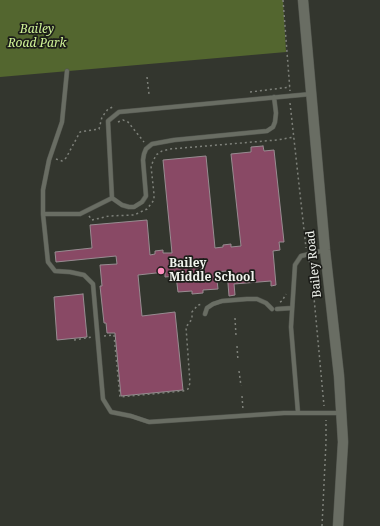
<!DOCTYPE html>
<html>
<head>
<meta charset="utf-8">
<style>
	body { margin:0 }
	canvas { display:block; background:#33362e }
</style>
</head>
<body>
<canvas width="380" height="526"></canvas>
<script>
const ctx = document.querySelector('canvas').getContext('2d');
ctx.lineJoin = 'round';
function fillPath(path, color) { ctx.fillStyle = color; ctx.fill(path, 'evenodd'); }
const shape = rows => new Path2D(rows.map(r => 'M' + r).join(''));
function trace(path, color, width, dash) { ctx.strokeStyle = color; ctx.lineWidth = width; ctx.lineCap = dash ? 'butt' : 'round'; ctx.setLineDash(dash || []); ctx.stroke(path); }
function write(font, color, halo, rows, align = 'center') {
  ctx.font = font + ' "Noto Serif",serif'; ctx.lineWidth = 3.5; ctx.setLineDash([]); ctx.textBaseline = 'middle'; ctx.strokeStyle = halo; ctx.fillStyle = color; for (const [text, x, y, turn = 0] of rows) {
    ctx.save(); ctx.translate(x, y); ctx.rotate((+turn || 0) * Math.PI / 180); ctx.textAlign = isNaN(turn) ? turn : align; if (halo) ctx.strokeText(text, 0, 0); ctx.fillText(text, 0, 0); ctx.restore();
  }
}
const green = shape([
	[0,0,283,0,286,52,0,77]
]);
const building = shape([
	[263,146,264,151,274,150,284,242,279,242,280,250,273,251,276,285,271,286,271,281,234,284,235,295,229,296,227,271,216,272,218,289,203,290,203,293,192,294,192,291,178,292,176,276,165,277,165,272,138,275,142,316,175,312,183,390,121,396,115,333,107,333,106,323,104,323,100,286,102,286,100,265,117,264,116,256,56,262,55,252,92,248,90,225,147,220,150,255,155,254,155,251,163,250,163,253,172,253,163,160,206,156,215,248,223,247,223,245,231,244,231,247,241,246,231,154,251,152,251,147,263,146],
	[83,294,87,337,57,340,54,297,83,294]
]);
const path = shape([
	[283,0,290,91],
	[147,77,149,94],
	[250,92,290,87],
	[290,103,306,248],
	[118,122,123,120,128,122,144,142],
	[56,159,62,161,66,158,80,132,99,129,102,117,108,109,115,106],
	[89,216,92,220,109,216,134,215,147,209,154,200,154,194,151,166,156,155,162,151,170,149,277,140,294,137],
	[309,261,311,265,324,406],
	[280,302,282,301,286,294],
	[235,318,236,336],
	[104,336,114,335,120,397,183,391,188,389,190,383,186,327,192,319,192,312,198,305,203,304],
	[74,340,92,337],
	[237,346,238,361],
	[239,371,241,386],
	[242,396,243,410],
	[322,526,326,442,326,420]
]);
const service = shape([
	[311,94,119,112,108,121,112,198,80,214,43,214,48,262,55,271,70,272,84,275,93,284,103,399,111,412,131,416,149,422,284,413,341,413],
	[112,198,122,205,129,207,134,207,142,202,146,196,143,160,144,154,146,149,152,144,174,140,267,131,273,127,275,122,276,113,274,97],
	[43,214,43,190,49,160,62,122,67,71],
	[277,309,292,308],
	[205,314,207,308,213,304,222,301,247,299,257,299,266,303,272,309],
	[298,413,291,327,295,265,301,256,325,250]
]);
const tertiary = shape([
	[303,0,325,250,339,376,343,442,338,526]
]);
const markers = [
	[161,271,4,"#fd8ebe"]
];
const parkNames = [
	["Bailey",37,30],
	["Road Park",37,44]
];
const poiNames = [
	["Bailey",169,264],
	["Middle School",169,278]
];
const streetNames = [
	["Bailey Road",314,264,-96]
];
fillPath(green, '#53662f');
fillPath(building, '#894965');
trace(building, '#988c91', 1);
trace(service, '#52554e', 5);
trace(tertiary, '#52554e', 11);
trace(path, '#7e817a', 1.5, [2, 3]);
trace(service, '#696d63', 4);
trace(tertiary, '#696d63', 10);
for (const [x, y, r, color] of markers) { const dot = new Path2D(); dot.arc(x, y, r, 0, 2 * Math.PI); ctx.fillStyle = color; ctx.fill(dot); trace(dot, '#1c1d19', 1.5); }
write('italic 12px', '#d0f397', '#1c1d19', parkNames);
write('bold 12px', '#f0f3ed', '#1c1d19', poiNames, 'left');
write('12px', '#f0f3ed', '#1c1d19', streetNames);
</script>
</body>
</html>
